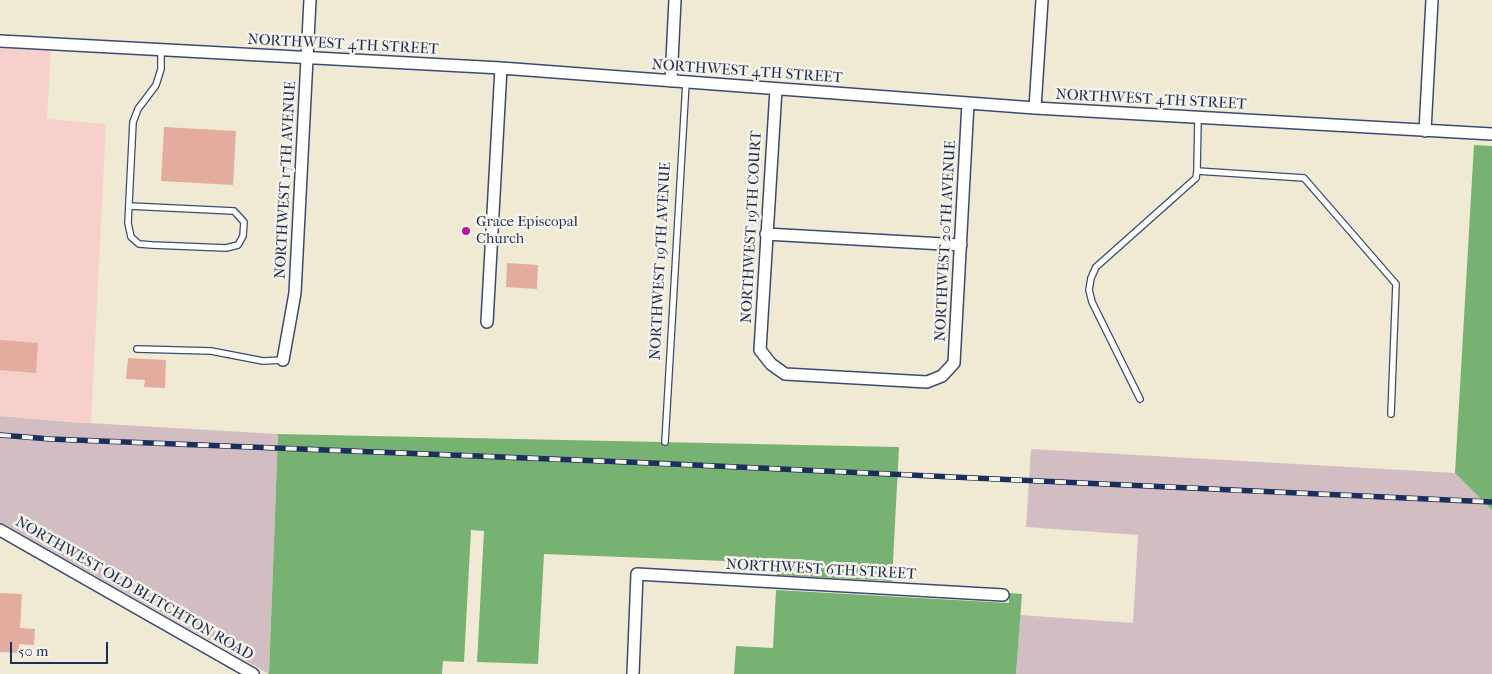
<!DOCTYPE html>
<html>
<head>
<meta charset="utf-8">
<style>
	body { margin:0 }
	#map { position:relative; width:1492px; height:674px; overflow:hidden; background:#f0ead4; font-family:"IM FELL French Canon",serif }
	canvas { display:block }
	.scale { position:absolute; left:10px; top:642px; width:98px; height:22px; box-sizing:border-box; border:2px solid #1b2f5e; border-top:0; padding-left:6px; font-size:15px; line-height:18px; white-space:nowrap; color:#1b2f5e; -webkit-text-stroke:4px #f7f3e8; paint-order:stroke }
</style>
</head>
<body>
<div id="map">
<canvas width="1492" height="674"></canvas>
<div class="scale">50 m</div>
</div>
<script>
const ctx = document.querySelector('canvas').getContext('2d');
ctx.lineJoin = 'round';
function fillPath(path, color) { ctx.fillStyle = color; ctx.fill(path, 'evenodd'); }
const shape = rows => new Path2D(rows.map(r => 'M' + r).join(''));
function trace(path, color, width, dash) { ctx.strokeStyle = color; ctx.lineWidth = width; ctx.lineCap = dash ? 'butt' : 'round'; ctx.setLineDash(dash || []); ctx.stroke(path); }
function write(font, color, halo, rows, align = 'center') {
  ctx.font = font + ' "IM FELL French Canon",serif'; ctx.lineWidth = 5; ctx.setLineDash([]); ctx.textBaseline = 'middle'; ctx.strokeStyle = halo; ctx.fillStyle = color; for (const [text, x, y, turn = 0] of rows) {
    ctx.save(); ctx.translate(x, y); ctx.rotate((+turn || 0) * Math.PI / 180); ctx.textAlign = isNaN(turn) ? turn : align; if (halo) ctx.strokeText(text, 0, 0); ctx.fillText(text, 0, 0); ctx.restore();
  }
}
const built = shape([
	[0,48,51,51,47,119,106,124,91,423,0,416]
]);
const industrial = shape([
	[0,416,71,422,278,434,269,674,0,522],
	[1031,449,1455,473,1492,510,1492,674,1016,674,1020,615,1133,623,1138,535,1026,527]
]);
const forest = shape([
	[1474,145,1492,146,1492,510,1455,473],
	[278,434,899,447,892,581,777,575,777,563,544,554,538,664,477,662,484,531,471,530,464,662,443,661,442,674,269,674],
	[776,590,1009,603,1009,593,1022,594,1016,674,734,674,736,646,773,648]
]);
const building = shape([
	[164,127,236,131,233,185,161,181],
	[507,263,538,265,537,289,506,287],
	[0,340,38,343,36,373,0,370],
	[128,358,166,360,165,388,144,387,145,380,126,379],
	[0,593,22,594,20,628,35,629,34,645,19,644,19,653,0,652]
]);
const lane = shape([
	[1198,118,1197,171,1304,178,1396,284,1391,414],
	[129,206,234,211,244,222,243,236,238,245,226,248,152,245,139,244,131,237,128,223,133,122,138,109,156,85,161,69,161,50],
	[137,349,211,351,263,361,283,360],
	[1140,399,1092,302,1089,290,1091,278,1096,267,1196,178,1197,171],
	[665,442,686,82]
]);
const street = shape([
	[0,41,501,68,1035,108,1492,134],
	[671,81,675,0],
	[776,89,760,350,771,364,785,374,927,382,942,376,954,363,968,103],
	[1035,108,1042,0],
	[1425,131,1432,0],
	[766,234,961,245],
	[487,322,501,68],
	[283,360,295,293,310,0],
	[0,530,253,674],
	[633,674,637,574,1003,595]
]);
const rail = shape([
	[0,435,50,439,651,463,1492,502]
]);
const markers = [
	[466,231,5,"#b5179e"]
];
const streetNames = [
	["NORTHWEST 4TH STREET",343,45,3],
	["NORTHWEST 4TH STREET",747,72,4],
	["NORTHWEST 4TH STREET",1151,100,3],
	["NORTHWEST 17TH AVENUE",286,180,-87],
	["NORTHWEST 19TH COURT",752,227,-87],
	["NORTHWEST 20TH AVENUE",946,241,-87],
	["NORTHWEST 19TH AVENUE",661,261,-87],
	["NORTHWEST 6TH STREET",821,570,3],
	["NORTHWEST OLD BLITCHTON ROAD",134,589,30]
];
const poiNames = [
	["Grace Episcopal",476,222],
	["Church",476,239]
];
fillPath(built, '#f7d0cb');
fillPath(industrial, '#d2bec2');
fillPath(forest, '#78b272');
fillPath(building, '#e4ac9e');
trace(lane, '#3b4b70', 8);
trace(street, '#3b4b70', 14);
trace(lane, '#fff', 5.5);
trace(street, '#fff', 11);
trace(rail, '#1b2f5e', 5.5);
trace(rail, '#f7f3e8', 4, [11]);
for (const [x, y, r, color] of markers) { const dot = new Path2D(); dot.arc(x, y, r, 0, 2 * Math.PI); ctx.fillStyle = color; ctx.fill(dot); trace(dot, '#f7f3e8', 2); }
write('15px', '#1b2f5e', '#f7f3e8', streetNames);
write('15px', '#1b2f5e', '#f7f3e8', poiNames, 'left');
</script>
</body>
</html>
